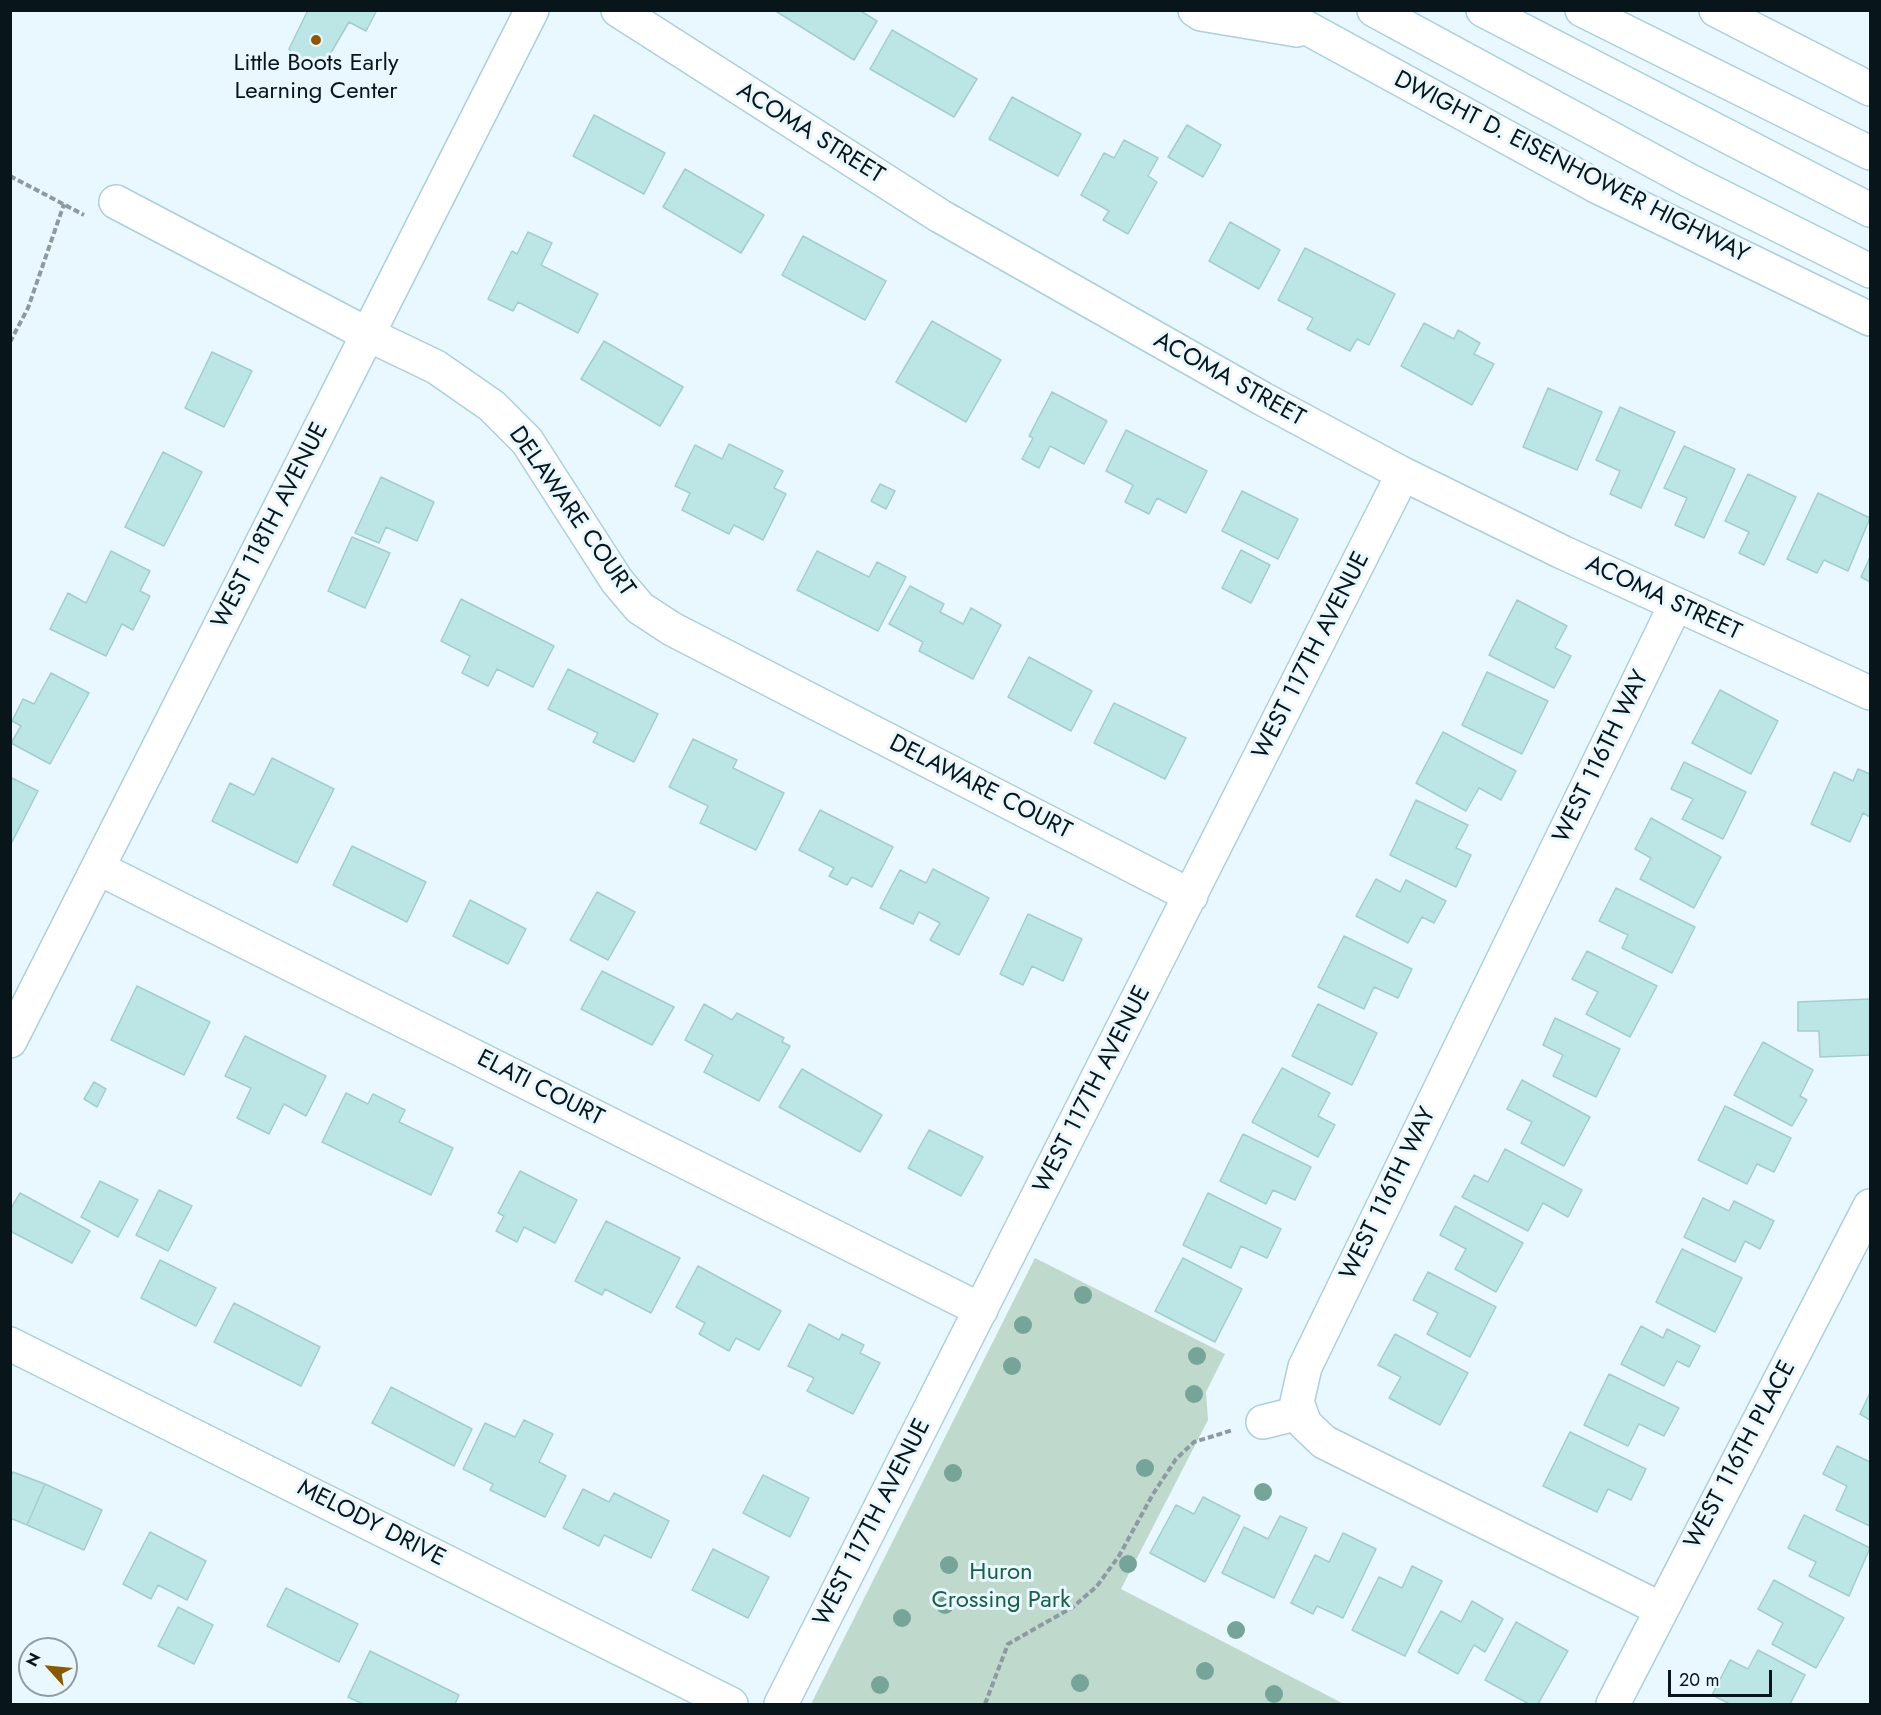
<!DOCTYPE html>
<html>
<head>
<meta charset="utf-8">
<style>
	body { margin:0 }
	#map { position:relative; width:1881px; height:1715px; overflow:hidden; background:#e9f7fe; font-family:Jost,sans-serif }
	canvas { display:block }
	.frame { position:absolute; inset:0; border:12px solid #08151a; pointer-events:none }
	.north { position:absolute; left:18px; top:1637px; width:60px; height:60px; box-sizing:border-box; background:#e9f7fe; border:2px solid #8f9da3; border-radius:50%; rotate:297deg; font-size:16px; font-weight:700; line-height:24px; text-align:center; color:#08151a }
	.north::after { content:''; display:block; margin:auto; width:21px; height:27px; background:#8a5900; clip-path:polygon(50% 0,100% 100%,50% 72%,0 100%) }
	.scale { position:absolute; left:1668px; top:1670px; width:104px; height:27px; box-sizing:border-box; border:3px solid #08151a; border-top:0; padding-left:8px; font-size:18px; line-height:21px; white-space:nowrap; color:#08151a; -webkit-text-stroke:4px #e9f7fe; paint-order:stroke }
</style>
</head>
<body>
<div id="map">
<canvas width="1881" height="1715"></canvas>
<div class="frame"></div>
<div class="north">N</div>
<div class="scale">20 m</div>
</div>
<script>
const ctx = document.querySelector('canvas').getContext('2d');
ctx.lineJoin = 'round';
function fillPath(path, color) { ctx.fillStyle = color; ctx.fill(path, 'evenodd'); }
const shape = rows => new Path2D(rows.map(r => 'M' + r).join(''));
function trace(path, color, width, dash) { ctx.strokeStyle = color; ctx.lineWidth = width; ctx.lineCap = dash ? 'butt' : 'round'; ctx.setLineDash(dash || []); ctx.stroke(path); }
function write(font, color, halo, rows, align = 'center') {
  ctx.font = font + ' Jost,sans-serif'; ctx.lineWidth = 6; ctx.setLineDash([]); ctx.textBaseline = 'middle'; ctx.strokeStyle = halo; ctx.fillStyle = color; for (const [text, x, y, turn = 0] of rows) {
    ctx.save(); ctx.translate(x, y); ctx.rotate((+turn || 0) * Math.PI / 180); ctx.textAlign = isNaN(turn) ? turn : align; if (halo) ctx.strokeText(text, 0, 0); ctx.fillText(text, 0, 0); ctx.restore();
  }
}
const green = shape([
	[1035,1258,1225,1354,1206,1392,1208,1420,1121,1589,1344,1704,811,1704]
]);
const building = shape([
	[308,10,377,10,366,31,349,22,325,63,299,62,289,49,308,10],
	[774,10,859,10,877,21,854,60,774,10],
	[892,30,977,79,954,117,870,69,892,30],
	[1012,97,1081,134,1058,176,989,139,1012,97],
	[594,115,665,153,644,194,573,156,594,115],
	[1187,125,1221,145,1203,177,1168,157,1187,125],
	[1124,140,1158,158,1148,176,1157,182,1128,234,1103,220,1109,211,1081,195,1104,153,1114,158,1124,140],
	[685,169,764,215,741,253,663,207,685,169],
	[1230,222,1280,250,1259,289,1209,261,1230,222],
	[528,232,552,243,541,265,598,294,578,333,518,302,513,311,488,299,512,251,517,254,528,232],
	[803,236,886,281,865,320,782,275,803,236],
	[1305,248,1395,294,1369,345,1357,339,1350,351,1307,329,1313,318,1278,300,1305,248],
	[932,321,1001,360,966,422,896,382,932,321],
	[1424,323,1454,339,1458,330,1480,343,1474,354,1494,364,1472,405,1401,366,1424,323],
	[604,341,683,387,660,426,581,379,604,341],
	[212,352,252,371,224,427,185,408,212,352],
	[1548,388,1602,412,1577,470,1523,447,1548,388],
	[1052,392,1107,421,1084,464,1050,446,1039,468,1022,459,1033,438,1029,436,1052,392],
	[1620,407,1675,432,1641,508,1610,494,1620,471,1596,460,1620,407],
	[1126,430,1207,471,1186,513,1157,498,1149,514,1125,502,1133,485,1106,471,1126,430],
	[729,444,783,471,774,488,786,494,763,540,734,525,729,534,682,510,690,493,675,486,695,445,722,459,729,444],
	[1684,446,1735,469,1704,538,1675,525,1687,498,1664,488,1684,446],
	[163,452,202,472,164,546,125,527,163,452],
	[1748,474,1796,497,1764,565,1739,553,1749,532,1725,521,1748,474],
	[381,477,434,502,417,541,386,527,379,543,355,533,381,477],
	[880,484,895,491,886,509,871,501,880,484],
	[1242,491,1298,519,1278,559,1222,531,1242,491],
	[1818,493,1870,518,1848,571,1824,560,1817,573,1787,559,1818,493],
	[352,537,390,553,365,608,328,591,352,537],
	[1241,550,1270,565,1251,603,1222,588,1241,550],
	[111,551,150,571,140,591,150,596,133,630,122,624,106,656,50,629,68,593,86,603,111,551],
	[817,551,869,577,877,562,906,577,878,631,797,590,817,551],
	[1870,557,1870,582,1861,577,1870,557],
	[910,586,944,604,940,612,963,624,971,608,1001,625,973,679,919,651,923,642,889,624,910,586],
	[461,599,554,646,533,687,497,669,488,686,462,673,470,656,441,641,461,599],
	[1517,600,1567,626,1555,648,1571,656,1554,688,1489,655,1517,600],
	[1029,657,1092,691,1071,731,1008,697,1029,657],
	[568,669,658,714,634,762,593,742,598,733,548,709,568,669],
	[1487,672,1548,701,1522,754,1462,725,1487,672],
	[51,673,89,693,50,764,11,743,21,726,12,721,23,699,34,704,51,673],
	[1720,690,1778,721,1751,774,1692,743,1720,690],
	[1114,703,1186,738,1165,779,1094,743,1114,703],
	[1443,732,1516,771,1501,800,1479,788,1466,811,1416,783,1443,732],
	[693,739,737,760,733,768,784,793,756,850,700,823,708,806,669,787,693,739],
	[272,758,334,789,297,863,212,821,230,783,254,795,272,758],
	[1684,762,1746,792,1723,839,1682,819,1693,799,1671,789,1684,762],
	[1858,769,1870,774,1870,817,1863,813,1850,842,1811,824,1834,772,1853,781,1858,769],
	[10,777,38,791,10,846,10,777],
	[1416,800,1468,825,1456,848,1471,855,1456,887,1390,855,1416,800],
	[820,810,893,847,872,887,852,877,847,885,829,876,834,868,799,850,820,810],
	[1651,818,1721,857,1694,908,1640,879,1651,858,1635,849,1651,818],
	[352,846,426,882,407,922,333,885,352,846],
	[933,869,989,898,959,955,930,940,940,923,919,912,913,924,880,908,900,870,926,883,933,869],
	[1376,879,1400,892,1406,880,1446,901,1434,923,1422,917,1408,943,1356,916,1376,879],
	[1616,888,1695,927,1672,973,1622,948,1628,935,1599,921,1616,888],
	[597,892,635,912,608,960,570,940,597,892],
	[470,900,526,929,508,964,453,936,470,900],
	[1028,914,1082,939,1063,981,1032,966,1023,985,1000,974,1028,914],
	[1344,936,1412,969,1398,998,1374,987,1364,1009,1318,987,1344,936],
	[1587,951,1657,986,1630,1037,1586,1014,1598,992,1572,979,1587,951],
	[602,971,674,1007,652,1045,581,1009,602,971],
	[137,986,210,1022,184,1075,111,1040,137,986],
	[1870,999,1870,1055,1820,1057,1819,1031,1798,1031,1798,1002,1870,999],
	[704,1004,732,1020,737,1013,784,1038,782,1042,790,1046,759,1101,704,1072,713,1055,685,1040,704,1004],
	[1318,1004,1377,1033,1352,1085,1292,1056,1318,1004],
	[1555,1018,1620,1049,1596,1097,1553,1076,1563,1055,1543,1045,1555,1018],
	[245,1036,326,1076,306,1116,284,1104,269,1134,237,1118,251,1088,225,1076,245,1036],
	[1763,1042,1813,1070,1800,1096,1807,1100,1792,1126,1734,1095,1763,1042],
	[1282,1068,1330,1093,1318,1116,1335,1125,1318,1157,1252,1122,1282,1068],
	[802,1069,882,1115,860,1152,779,1107,802,1069],
	[1522,1080,1590,1117,1564,1166,1521,1143,1532,1122,1507,1109,1522,1080],
	[94,1082,106,1089,97,1107,84,1099,94,1082],
	[346,1093,368,1104,373,1094,405,1110,399,1122,453,1148,431,1195,322,1142,346,1093],
	[1725,1106,1791,1138,1774,1172,1757,1164,1747,1184,1698,1160,1725,1106],
	[929,1130,983,1157,961,1196,908,1168,929,1130],
	[1243,1134,1311,1167,1295,1200,1273,1190,1266,1204,1220,1181,1243,1134],
	[1505,1149,1582,1190,1568,1217,1543,1203,1528,1231,1462,1197,1474,1175,1488,1182,1505,1149],
	[520,1171,577,1200,555,1243,524,1227,517,1242,496,1231,504,1216,498,1213,520,1171],
	[100,1181,138,1200,118,1237,81,1217,100,1181],
	[159,1190,192,1206,168,1251,136,1235,159,1190],
	[20,1193,90,1231,72,1263,10,1231,10,1210,20,1193],
	[1208,1193,1281,1229,1267,1258,1241,1246,1231,1268,1183,1245,1208,1193],
	[1703,1198,1729,1211,1734,1201,1774,1221,1760,1249,1745,1241,1735,1262,1684,1237,1703,1198],
	[1455,1206,1523,1243,1496,1292,1455,1269,1466,1249,1440,1235,1455,1206],
	[606,1221,680,1258,651,1313,605,1289,602,1295,575,1281,606,1221],
	[1682,1249,1742,1278,1715,1332,1656,1302,1682,1249],
	[1183,1258,1242,1289,1215,1342,1155,1311,1183,1258],
	[160,1260,216,1288,196,1326,141,1298,160,1260],
	[698,1266,781,1311,759,1350,736,1338,729,1351,699,1334,705,1323,676,1307,698,1266],
	[1428,1272,1496,1307,1470,1357,1427,1334,1438,1313,1413,1300,1428,1272],
	[234,1303,320,1347,301,1386,214,1342,234,1303],
	[809,1324,839,1340,842,1334,864,1345,860,1353,880,1363,853,1414,807,1391,814,1378,788,1366,809,1324],
	[1641,1326,1663,1338,1667,1329,1700,1346,1689,1367,1677,1361,1664,1386,1621,1364,1641,1326],
	[1395,1334,1468,1373,1440,1425,1389,1398,1401,1377,1378,1365,1395,1334],
	[1609,1374,1679,1408,1664,1436,1639,1424,1628,1446,1584,1425,1609,1374],
	[391,1387,472,1429,454,1466,372,1423,391,1387],
	[1870,1393,1870,1420,1860,1414,1870,1393],
	[524,1420,553,1434,539,1462,566,1476,545,1517,490,1490,493,1484,463,1469,485,1423,515,1437,524,1420],
	[1570,1432,1646,1469,1631,1500,1608,1489,1597,1512,1543,1486,1570,1432],
	[1837,1446,1870,1462,1870,1526,1836,1510,1847,1486,1823,1474,1837,1446],
	[13,1472,45,1484,27,1525,10,1518,10,1478,13,1472],
	[763,1475,809,1498,790,1537,743,1513,763,1475],
	[45,1484,102,1510,84,1550,27,1525,45,1484],
	[583,1489,609,1502,614,1493,669,1521,651,1558,604,1535,599,1546,563,1528,583,1489],
	[1203,1497,1240,1516,1205,1582,1150,1553,1176,1505,1194,1514,1203,1497],
	[1804,1515,1870,1548,1849,1596,1809,1576,1816,1562,1788,1548,1804,1515],
	[1280,1516,1307,1528,1274,1598,1222,1573,1244,1527,1268,1539,1280,1516],
	[150,1532,206,1561,187,1600,158,1585,151,1599,123,1584,150,1532],
	[1343,1533,1376,1549,1343,1618,1317,1606,1313,1614,1291,1603,1315,1555,1329,1562,1343,1533],
	[713,1549,769,1577,748,1618,692,1590,713,1549],
	[1412,1566,1442,1581,1405,1656,1352,1630,1379,1577,1402,1588,1412,1566],
	[1774,1580,1844,1618,1816,1668,1772,1644,1783,1623,1758,1609,1774,1580],
	[286,1588,358,1624,339,1662,267,1626,286,1588],
	[1472,1601,1503,1619,1485,1652,1474,1645,1458,1674,1418,1652,1441,1611,1461,1622,1472,1601],
	[178,1607,213,1625,194,1664,158,1646,178,1607],
	[1516,1622,1568,1651,1538,1704,1529,1704,1485,1680,1516,1622],
	[1758,1650,1805,1675,1790,1704,1730,1704,1712,1695,1730,1660,1748,1669,1758,1650],
	[370,1651,459,1695,455,1704,363,1704,348,1697,370,1651]
]);
const path = shape([
	[10,176,84,215],
	[10,342,28,308,64,204],
	[985,1704,1008,1644,1073,1607,1097,1586,1119,1556,1153,1494,1176,1459,1194,1442,1233,1430]
]);
const minor = shape([
	[618,10,940,216,1263,399,1403,474,1562,552,1870,693],
	[1483,10,1870,210],
	[116,202,367,334,436,367,492,406,527,441,617,581,640,608,672,629,1191,896],
	[98,868,981,1310],
	[10,1041,532,10],
	[10,1344,731,1704],
	[1263,1422,1299,1413],
	[1661,1609,1324,1442,1305,1424,1297,1402,1305,1367,1675,606],
	[781,1704,1403,474],
	[1613,1704,1870,1206]
]);
const highway = shape([
	[1195,10,1201,14,1297,30],
	[1274,10,1596,186,1870,319],
	[1374,10,1690,181,1870,271],
	[1582,10,1870,153],
	[1716,10,1870,89]
]);
const trees = [
	[1083,1295],
	[1023,1325],
	[1197,1356],
	[1012,1366],
	[1194,1394],
	[1145,1468],
	[953,1473],
	[1263,1492],
	[1128,1564],
	[949,1565],
	[945,1605],
	[902,1618],
	[1236,1630],
	[1205,1671],
	[1080,1683],
	[880,1685],
	[1274,1694]
];
const markers = [
	[316,40,6,"#8a5900"]
];
const poiNames = [
	["Little Boots Early",316,64],
	["Learning Center",316,92]
];
const streetNames = [
	["ACOMA STREET",810,134,32],
	["DWIGHT D. EISENHOWER HIGHWAY",1571,168,27],
	["ACOMA STREET",1229,380,29],
	["DELAWARE COURT",571,512,55],
	["WEST 118TH AVENUE",271,526,-63],
	["ACOMA STREET",1663,599,25],
	["WEST 117TH AVENUE",1312,656,-63],
	["WEST 116TH WAY",1602,757,-64],
	["DELAWARE COURT",980,788,27],
	["ELATI COURT",540,1089,27],
	["WEST 117TH AVENUE",1093,1090,-63],
	["WEST 116TH WAY",1389,1194,-64],
	["WEST 116TH PLACE",1741,1455,-62],
	["WEST 117TH AVENUE",873,1523,-63],
	["MELODY DRIVE",371,1524,27]
];
const parkNames = [
	["Huron",1001,1573],
	["Crossing Park",1001,1601]
];
fillPath(green, '#bfd9cc');
fillPath(building, '#bce6e6');
trace(building, '#a4cdcd', 1.5);
trace(minor, '#accfde', 36);
trace(highway, '#accfde', 36);
trace(path, '#8d9aa1', 4, [6, 3]);
trace(minor, '#fff', 33);
trace(highway, '#fff', 33);
ctx.fillStyle = '#77a499';
for (const [x, y] of trees) { ctx.beginPath(); ctx.arc(x, y, 9, 0, 2 * Math.PI); ctx.fill(); }
for (const [x, y, r, color] of markers) { const dot = new Path2D(); dot.arc(x, y, r, 0, 2 * Math.PI); ctx.fillStyle = color; ctx.fill(dot); trace(dot, '#e9f7fe', 2); }
write('24px', '#08151a', '#e9f7fe', poiNames);
write('24px', '#08151a', '#e9f7fe', streetNames);
write('24px', '#196047', '#e9f7fe', parkNames);
</script>
</body>
</html>
